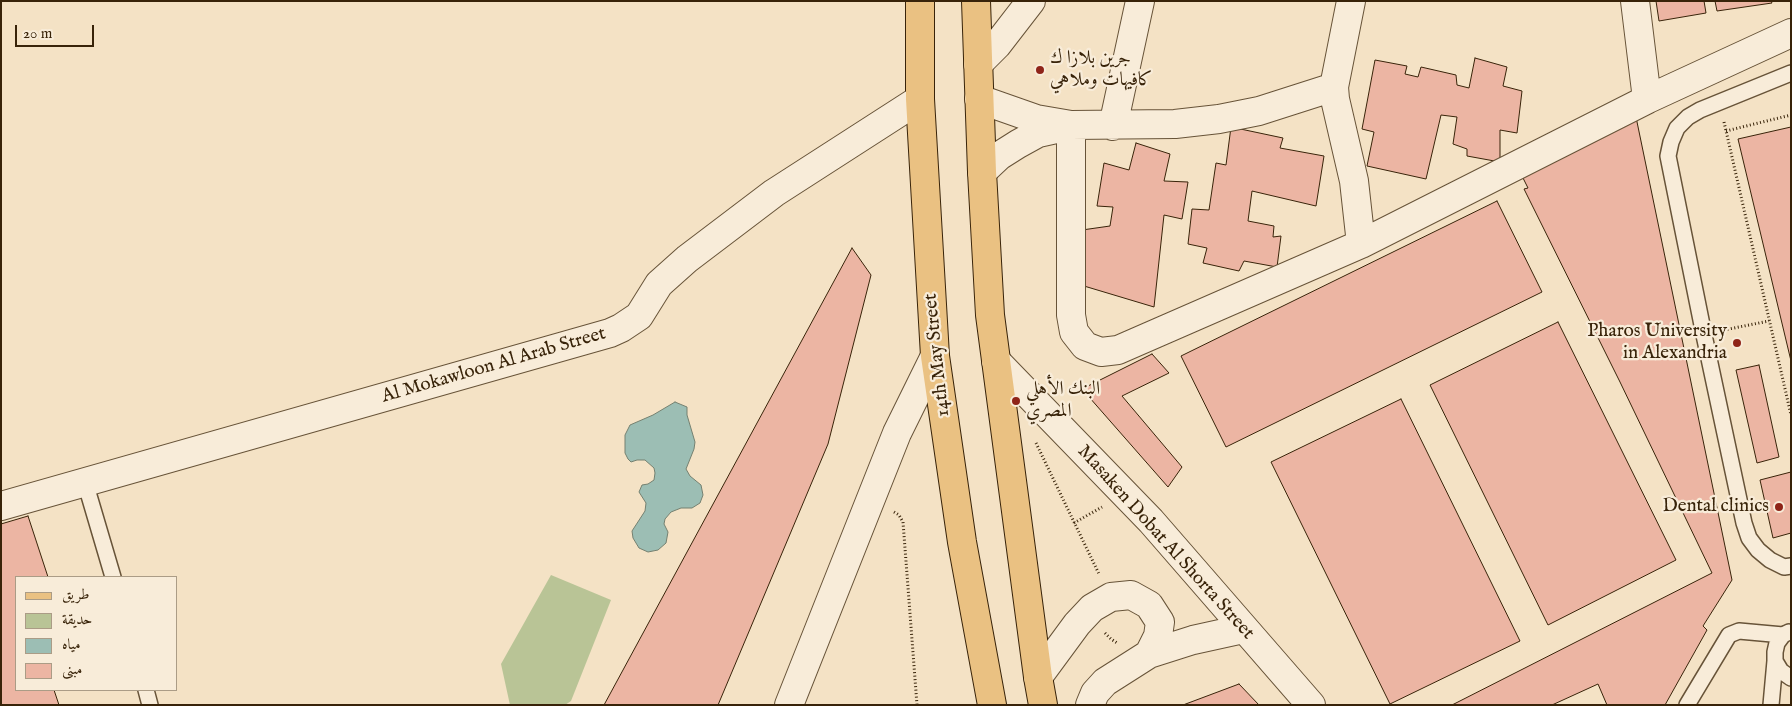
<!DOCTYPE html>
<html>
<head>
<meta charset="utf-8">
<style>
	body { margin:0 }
	#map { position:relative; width:1792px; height:706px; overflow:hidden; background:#f4e2c5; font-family:"IM FELL English",Amiri,serif }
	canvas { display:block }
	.frame { position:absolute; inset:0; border:2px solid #382309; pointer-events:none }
	.legend { position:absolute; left:15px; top:576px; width:162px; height:115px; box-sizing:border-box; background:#f8ecd9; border:1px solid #ab9c86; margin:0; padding:6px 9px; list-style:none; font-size:15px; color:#382309 }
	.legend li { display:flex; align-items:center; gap:10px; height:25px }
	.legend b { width:25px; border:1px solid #ab9c86 }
	.scale { position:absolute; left:15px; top:25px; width:79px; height:22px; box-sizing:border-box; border:2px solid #382309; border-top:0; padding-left:6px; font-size:15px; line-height:18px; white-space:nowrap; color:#382309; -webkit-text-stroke:4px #f8ecd9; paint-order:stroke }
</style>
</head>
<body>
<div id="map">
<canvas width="1792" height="706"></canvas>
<div class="frame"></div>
<ul class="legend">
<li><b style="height:6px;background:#eac182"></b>طريق</li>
<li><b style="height:14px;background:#b9c496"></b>حديقة</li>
<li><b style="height:14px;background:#9cbeb4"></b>مياه</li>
<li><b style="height:14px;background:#ecb5a3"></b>مبنى</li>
</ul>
<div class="scale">20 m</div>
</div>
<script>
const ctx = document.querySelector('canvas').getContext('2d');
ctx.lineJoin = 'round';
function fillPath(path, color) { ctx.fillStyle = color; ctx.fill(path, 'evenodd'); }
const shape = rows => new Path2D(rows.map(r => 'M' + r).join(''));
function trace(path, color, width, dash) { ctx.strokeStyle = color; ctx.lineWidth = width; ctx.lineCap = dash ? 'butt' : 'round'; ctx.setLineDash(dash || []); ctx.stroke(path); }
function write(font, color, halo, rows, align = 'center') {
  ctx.font = font + ' "IM FELL English",Amiri,serif'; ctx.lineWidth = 4.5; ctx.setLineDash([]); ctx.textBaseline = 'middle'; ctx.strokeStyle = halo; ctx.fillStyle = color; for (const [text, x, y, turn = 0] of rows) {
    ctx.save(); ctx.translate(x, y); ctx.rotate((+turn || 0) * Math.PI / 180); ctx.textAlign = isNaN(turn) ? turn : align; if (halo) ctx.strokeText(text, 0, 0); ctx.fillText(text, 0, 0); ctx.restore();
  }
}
const green = shape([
	[551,575,611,600,571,701,565,705,510,705,501,664]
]);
const water = shape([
	[675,402,687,407,687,415,695,442,694,449,686,469,690,476,701,485,703,495,700,503,692,508,681,508,671,512,665,519,664,524,668,532,666,543,658,550,648,552,639,548,633,538,632,531,645,511,646,503,639,492,642,485,648,484,654,480,655,473,654,468,645,460,637,460,631,462,628,459,625,453,625,435,630,425,653,415,675,402]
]);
const building = shape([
	[1656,1,1704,1,1706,13,1659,21,1656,1],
	[1715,1,1771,1,1772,3,1717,11,1715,1],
	[1475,58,1507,67,1503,86,1522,91,1517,133,1500,130,1500,162,1467,156,1467,149,1453,144,1457,117,1441,115,1426,179,1367,166,1374,132,1362,129,1375,60,1407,66,1405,74,1418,77,1421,67,1456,75,1457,85,1469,88,1475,58],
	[1636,117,1732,580,1703,626,1707,630,1665,705,1607,705,1598,684,1552,705,1452,705,1712,573,1620,382,1524,189,1528,188,1520,172,1636,117],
	[1231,127,1283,138,1280,148,1324,156,1316,206,1252,191,1248,221,1274,226,1273,237,1281,236,1277,267,1244,261,1239,271,1203,263,1207,248,1188,244,1192,209,1209,210,1216,163,1226,165,1231,127],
	[1791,127,1791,361,1738,139,1791,127],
	[1136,143,1170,154,1164,181,1188,182,1182,219,1164,215,1154,307,1074,283,1082,230,1110,226,1113,207,1097,206,1104,163,1129,170,1136,143],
	[1497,201,1542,292,1226,447,1181,356,1497,201],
	[852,248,871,275,828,444,718,705,604,705,852,248],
	[1558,322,1676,560,1548,625,1430,385,1558,322],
	[1152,354,1169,373,1122,396,1182,467,1168,487,1082,389,1152,354],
	[1759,365,1779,457,1757,463,1736,370,1759,365],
	[1401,399,1520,641,1390,704,1271,462,1401,399],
	[1791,472,1791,533,1773,538,1760,480,1791,472],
	[28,516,48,577,16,577,16,690,54,690,59,705,1,705,1,524,28,516],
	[1239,684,1259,705,1183,705,1239,684]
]);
const path = shape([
	[1724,122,1791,415],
	[1726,131,1791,115],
	[1724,330,1769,321],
	[1036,443,1099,574],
	[894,512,899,515,903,522,917,705],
	[1074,523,1102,507],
	[1105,633,1111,639,1117,643]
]);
const service = shape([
	[1791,73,1700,110,1688,117,1677,128,1671,142,1668,156,1704,335,1744,523,1749,538,1758,550,1770,560,1784,567,1791,566],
	[85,482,113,577],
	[1789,632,1783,635,1777,643,1775,652,1775,661,1781,671,1791,678],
	[146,690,150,705],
	[1687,705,1729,635,1739,631,1783,635],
	[1771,705,1775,661]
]);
const minor = shape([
	[1351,1,1334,87,1335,99,1354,181,1361,244],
	[1635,1,1646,91],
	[979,99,1036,119,1071,125,1175,124,1219,119,1259,111,1334,87],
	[1071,125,1071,315,1074,332,1085,346,1101,352,1118,350,1361,244,1648,99,1791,33],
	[1113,126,1140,1],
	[982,172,999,156,1018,144,1038,133,1065,127],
	[1,506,610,333,621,328,639,316,659,284,687,259,774,193,920,99],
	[1038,677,1077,624,1092,608,1111,597,1131,595,1149,605,1160,622,1158,636,1149,654],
	[789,705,897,433,935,356],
	[1090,705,1095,693,1105,682,1149,654,1193,640,1243,629]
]);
const tertiary = shape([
	[978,64,997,45,1031,1],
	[996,361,1151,521,1311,705]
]);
const primary = shape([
	[920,1,920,99,935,356,962,542,992,705],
	[976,1,982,172,990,315,1038,677,1043,705]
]);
const markers = [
	[1040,70,5,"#8f2418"],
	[1737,343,5,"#8f2418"],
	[1016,401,5,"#8f2418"],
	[1779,507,5,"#8f2418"]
];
const poiNames = [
	["جرين بلازا ك",1050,59],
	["كافيهات وملاهي",1050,81],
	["Pharos University",1727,332,"right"],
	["in Alexandria",1727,354,"right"],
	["البنك الأهلي",1026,390],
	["المصري",1026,412],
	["Dental clinics",1769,507,"right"]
];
const streetNames = [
	["14th May Street",938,355,-96],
	["Al Mokawloon Al Arab Street",494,366,-16],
	["Masaken Dobat Al Shorta Street",1165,543,48]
];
fillPath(green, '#b9c496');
fillPath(water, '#9cbeb4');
trace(water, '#748070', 1);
fillPath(building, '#ecb5a3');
trace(building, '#382309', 1);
trace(service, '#675338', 18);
trace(minor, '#675338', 30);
trace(tertiary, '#675338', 30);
trace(primary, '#382309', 30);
trace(path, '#382309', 3, [1, 2.5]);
trace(service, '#f8ecd9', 15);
trace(minor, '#f8ecd9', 28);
trace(tertiary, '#f8ecd9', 28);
trace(primary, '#eac182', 28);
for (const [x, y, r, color] of markers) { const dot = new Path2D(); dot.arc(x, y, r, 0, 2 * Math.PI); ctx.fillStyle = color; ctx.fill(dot); trace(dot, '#f8ecd9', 2); }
write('19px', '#382309', '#f8ecd9', poiNames, 'left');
write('19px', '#382309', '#f8ecd9', streetNames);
</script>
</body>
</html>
